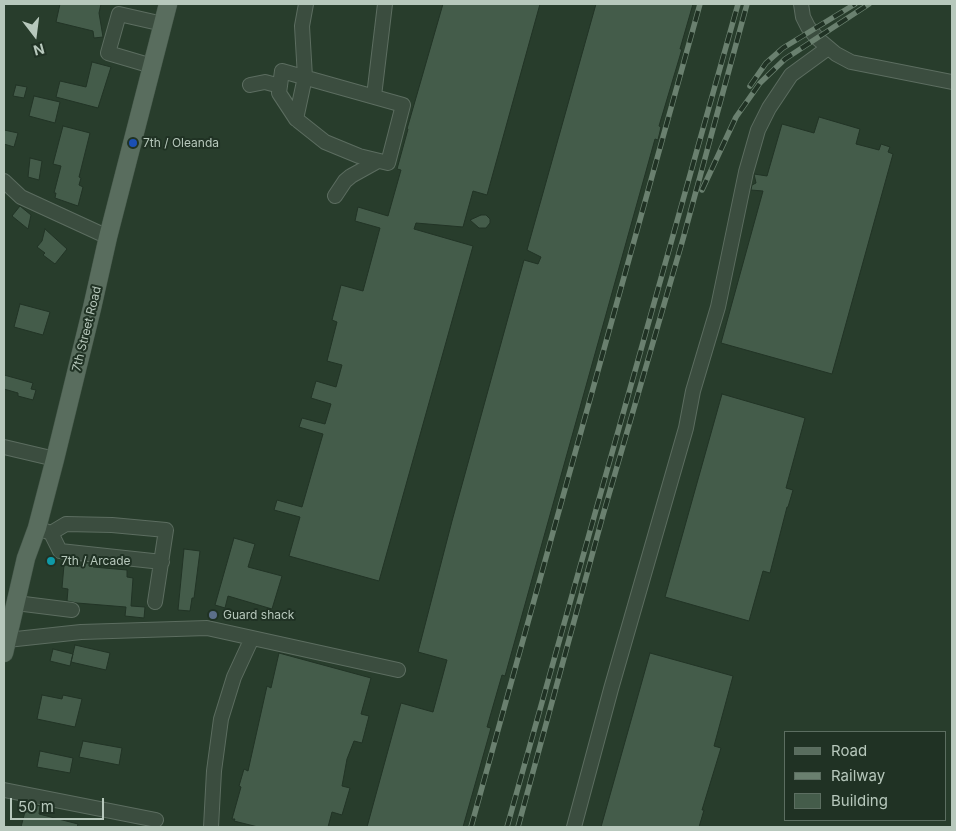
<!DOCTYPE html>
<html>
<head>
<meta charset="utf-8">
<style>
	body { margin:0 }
	#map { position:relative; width:956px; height:831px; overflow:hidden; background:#283d2c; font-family:Inter,sans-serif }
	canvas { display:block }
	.frame { position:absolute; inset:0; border:5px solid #b7c8bc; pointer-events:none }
	.legend { position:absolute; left:784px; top:731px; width:162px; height:90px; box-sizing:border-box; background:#203224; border:1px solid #5c6e61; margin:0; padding:6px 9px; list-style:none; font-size:15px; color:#b7c8bc }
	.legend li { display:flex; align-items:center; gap:10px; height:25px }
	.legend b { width:25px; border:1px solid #5c6e61 }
	.north { position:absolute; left:10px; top:10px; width:50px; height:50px; -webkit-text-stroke:4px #203224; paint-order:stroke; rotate:165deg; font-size:14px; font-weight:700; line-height:20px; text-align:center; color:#b7c8bc }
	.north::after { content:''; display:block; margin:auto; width:18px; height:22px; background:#b7c8bc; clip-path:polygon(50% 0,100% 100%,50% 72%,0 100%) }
	.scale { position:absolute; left:10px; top:798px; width:94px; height:22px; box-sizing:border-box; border:2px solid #b7c8bc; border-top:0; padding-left:6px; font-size:15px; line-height:18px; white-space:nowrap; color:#b7c8bc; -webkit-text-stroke:4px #203224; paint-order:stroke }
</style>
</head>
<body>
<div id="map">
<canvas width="956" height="831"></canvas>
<div class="frame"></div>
<ul class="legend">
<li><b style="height:6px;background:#596d5e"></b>Road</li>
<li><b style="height:6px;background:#6a806f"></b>Railway</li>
<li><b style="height:14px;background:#445c4a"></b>Building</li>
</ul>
<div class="north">N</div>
<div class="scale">50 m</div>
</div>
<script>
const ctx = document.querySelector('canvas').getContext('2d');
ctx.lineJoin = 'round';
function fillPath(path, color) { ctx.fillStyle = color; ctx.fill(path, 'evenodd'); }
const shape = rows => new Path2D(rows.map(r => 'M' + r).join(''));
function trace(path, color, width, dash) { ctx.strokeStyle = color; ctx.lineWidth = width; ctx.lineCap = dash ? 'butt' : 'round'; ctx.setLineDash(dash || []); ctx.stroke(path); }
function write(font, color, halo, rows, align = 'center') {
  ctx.font = font + ' Inter,sans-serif'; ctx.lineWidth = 4; ctx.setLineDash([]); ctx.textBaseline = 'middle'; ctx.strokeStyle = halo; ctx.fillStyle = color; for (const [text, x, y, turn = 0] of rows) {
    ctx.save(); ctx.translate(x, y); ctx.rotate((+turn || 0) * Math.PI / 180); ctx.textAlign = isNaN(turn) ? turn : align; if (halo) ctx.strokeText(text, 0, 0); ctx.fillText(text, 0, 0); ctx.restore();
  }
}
const building = shape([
	[60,4,101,4,99,13,103,37,94,38,93,31,56,22,60,4],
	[443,4,540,4,487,195,473,191,463,227,416,223,414,229,473,246,379,581,289,556,300,517,274,510,277,500,302,507,323,434,299,427,302,418,325,424,331,404,311,398,316,381,336,387,342,365,327,361,337,322,332,320,338,297,341,285,363,291,380,228,355,221,358,207,388,216,401,170,397,169,408,129,407,129,443,4],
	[596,4,693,4,680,49,682,49,659,126,661,127,658,140,655,139,505,676,502,675,487,727,491,728,463,827,367,827,401,703,433,712,447,660,418,652,452,521,524,260,538,264,541,257,527,250,596,4],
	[92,62,111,67,98,108,56,97,60,81,86,87,92,62],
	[16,85,27,87,24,98,13,96,16,85],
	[34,96,60,102,55,123,29,116,34,96],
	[819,117,860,129,856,144,879,150,881,144,890,147,888,152,893,154,832,374,721,343,763,191,751,190,752,185,756,183,754,174,767,176,782,124,814,133,819,117],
	[63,126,90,133,79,177,81,178,79,185,83,187,78,206,55,198,56,193,54,193,61,166,53,164,63,126],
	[4,130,18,133,14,147,4,144,4,130],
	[30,158,42,161,39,180,28,177,30,158],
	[20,206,31,215,28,229,12,216,20,206],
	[481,215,486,215,490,219,490,223,486,228,479,228,470,220,481,215],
	[45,229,67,249,55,264,43,255,45,253,37,247,42,241,45,229],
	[20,304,50,312,43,335,14,327,20,304],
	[4,375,33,383,31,389,36,390,33,400,18,396,18,393,4,389,4,375],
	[722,394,805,418,786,488,793,490,788,507,787,507,770,573,763,571,749,621,665,597,722,394],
	[234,538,255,544,248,567,282,576,272,609,228,596,225,608,215,605,234,538],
	[184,549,200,551,194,598,192,598,190,611,178,610,184,549],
	[83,563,94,563,93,567,127,570,127,577,133,578,131,606,145,607,144,618,125,616,126,607,77,603,67,601,68,589,62,588,64,565,83,566,83,563],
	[75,645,110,653,106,670,71,662,75,645],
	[53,649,73,654,70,666,50,661,53,649],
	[279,653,371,678,361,714,369,716,362,743,354,741,347,759,342,786,350,788,342,815,332,812,328,827,258,827,234,821,235,819,232,819,241,787,239,786,244,769,248,771,267,686,271,688,279,653],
	[650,653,733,676,714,746,721,748,702,810,704,810,699,827,601,827,650,653],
	[42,695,62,699,63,695,82,699,75,727,37,719,42,695],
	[83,741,122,748,119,765,79,757,83,741],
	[40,751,73,758,70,773,37,767,40,751],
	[27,804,40,806,39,814,78,824,77,827,21,827,27,804]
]);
const minor = shape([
	[801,4,803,17,808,27,817,38,836,54,851,62,952,82],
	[152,66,108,53,119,14,163,24],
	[282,71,403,105,388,163,359,156,325,142,296,119,279,93,282,71],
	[250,85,265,82,280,86],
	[374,96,385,4],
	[296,119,305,77,302,26,306,4],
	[4,181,21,197,108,237],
	[335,196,345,181,351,176,378,161],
	[4,447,55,459],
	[37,528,51,533,66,524,112,525,166,530,155,602],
	[51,533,60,551,162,562],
	[16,603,72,610],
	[7,640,81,632,207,628,398,670],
	[4,790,156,820],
	[211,827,214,771,221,719,234,677,252,638],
	[574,827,611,689,686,428,693,391,718,307,746,172,758,130,769,108,791,75,828,48]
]);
const major = shape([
	[4,653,26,558,37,528,55,459,92,308,108,237,168,4]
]);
const rail = shape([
	[750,86,766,63,783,48,855,4],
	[702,190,736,117,760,83,785,59,869,4],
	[471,827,700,4],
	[507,827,738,4],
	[518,827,603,515,683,239,747,4]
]);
const markers = [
	[133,143,5,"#1a4fb4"],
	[51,561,5,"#0f9aa8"],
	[213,615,5,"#5c6f8a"]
];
const poiNames = [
	["7th / Oleanda",143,143],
	["7th / Arcade",61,561],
	["Guard shack",223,615]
];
const streetNames = [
	["7th Street Road",87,329,-76]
];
fillPath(building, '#445c4a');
trace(building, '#223426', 1);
trace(minor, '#5c6d60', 16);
trace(major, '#47594c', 19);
trace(minor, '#3b4d3f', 14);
trace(major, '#596d5e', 18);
trace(rail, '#6a806f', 5.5);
trace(rail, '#203224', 4, [11]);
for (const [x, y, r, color] of markers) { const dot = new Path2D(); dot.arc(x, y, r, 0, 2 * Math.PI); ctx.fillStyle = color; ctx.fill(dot); trace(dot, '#203224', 2); }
write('12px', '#b7c8bc', '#203224', poiNames, 'left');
write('12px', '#b7c8bc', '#203224', streetNames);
</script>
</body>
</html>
